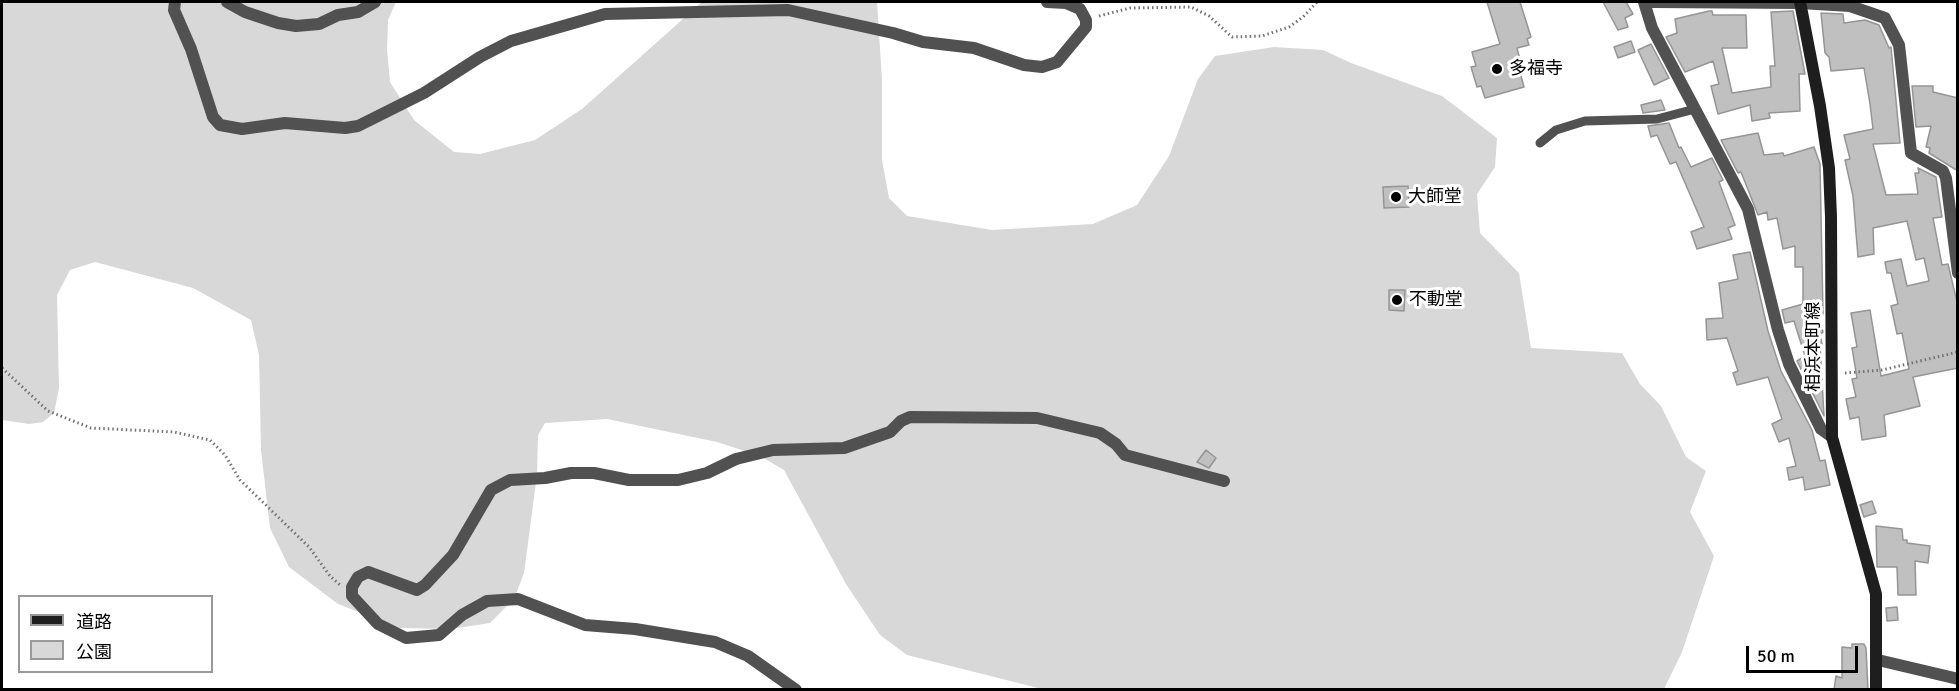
<!DOCTYPE html>
<html>
<head>
<meta charset="utf-8">
<style>
	body { margin:0 }
	#map { position:relative; width:1959px; height:691px; overflow:hidden; background:#fff; font-family:Signika,"Noto Sans JP",sans-serif }
	canvas { display:block }
	.frame { position:absolute; inset:0; border:3px solid #000; pointer-events:none }
	.legend { position:absolute; left:18px; top:595px; width:195px; height:78px; box-sizing:border-box; background:#fff; border:2px solid #999; margin:0; padding:8px 10px; list-style:none; font-size:18px; color:#000 }
	.legend li { display:flex; align-items:center; gap:12px; height:30px }
	.legend b { width:30px; border:2px solid #999 }
	.scale { position:absolute; left:1746px; top:646px; width:112px; height:27px; box-sizing:border-box; border:3px solid #000; border-top:0; padding-left:8px; font-size:18px; line-height:21px; white-space:nowrap; color:#000; -webkit-text-stroke:4px #fff; paint-order:stroke }
</style>
</head>
<body>
<div id="map">
<canvas width="1959" height="691"></canvas>
<div class="frame"></div>
<ul class="legend">
<li><b style="height:8px;background:#1e1e1e"></b>道路</li>
<li><b style="height:16px;background:#d8d8d8"></b>公園</li>
</ul>
<div class="scale">50 m</div>
</div>
<script>
const ctx = document.querySelector('canvas').getContext('2d');
ctx.lineJoin = 'round';
function fillPath(path, color) { ctx.fillStyle = color; ctx.fill(path, 'evenodd'); }
const shape = rows => new Path2D(rows.map(r => 'M' + r).join(''));
function trace(path, color, width, dash) { ctx.strokeStyle = color; ctx.lineWidth = width; ctx.lineCap = dash ? 'butt' : 'round'; ctx.setLineDash(dash || []); ctx.stroke(path); }
function write(font, color, halo, rows, align = 'center') {
  ctx.font = font + ' Signika,"Noto Sans JP",sans-serif'; ctx.lineWidth = 6; ctx.setLineDash([]); ctx.textBaseline = 'middle'; ctx.strokeStyle = halo; ctx.fillStyle = color; for (const [text, x, y, turn = 0] of rows) {
    ctx.save(); ctx.translate(x, y); ctx.rotate((+turn || 0) * Math.PI / 180); ctx.textAlign = isNaN(turn) ? turn : align; if (halo) ctx.strokeText(text, 0, 0); ctx.fillText(text, 0, 0); ctx.restore();
  }
}
const green = shape([
	[2,2,396,2,388,20,387,49,390,82,414,120,454,152,480,154,535,140,582,109,702,2,877,2,882,80,882,160,889,198,907,216,992,230,1093,224,1137,205,1169,156,1198,79,1215,56,1274,47,1323,50,1351,63,1442,96,1497,138,1495,167,1477,194,1480,233,1519,273,1531,348,1622,353,1640,384,1661,406,1686,457,1706,471,1690,512,1714,556,1682,652,1664,689,1042,689,907,655,880,635,846,584,784,470,760,456,717,442,607,419,545,423,538,435,537,475,524,573,514,599,490,623,451,629,400,628,338,604,289,567,270,528,261,450,259,355,251,320,193,288,95,262,70,270,57,295,59,388,54,413,43,422,29,424,2,420]
]);
const building = shape([
	[1487,2,1520,2,1531,37,1527,39,1529,45,1517,48,1523,71,1520,72,1524,87,1485,98,1481,86,1477,87,1471,67,1476,66,1472,52,1500,44,1487,2],
	[1603,2,1626,2,1633,14,1625,18,1628,27,1618,30,1603,2],
	[1709,11,1712,11,1713,15,1746,15,1747,48,1722,48,1732,93,1771,87,1770,66,1775,66,1771,12,1793,11,1805,74,1799,74,1800,111,1769,113,1770,118,1752,121,1750,105,1718,114,1711,86,1719,84,1713,61,1685,72,1666,37,1677,33,1675,19,1709,11],
	[1821,13,1843,14,1844,23,1865,20,1879,25,1889,48,1891,47,1900,143,1873,144,1886,195,1918,194,1915,173,1919,173,1918,168,1936,177,1942,217,1933,218,1942,265,1948,264,1958,306,1958,368,1913,377,1920,406,1884,415,1886,436,1862,440,1859,417,1850,419,1846,399,1856,397,1852,379,1857,378,1852,348,1857,347,1851,313,1870,310,1881,376,1909,369,1902,333,1897,334,1891,306,1898,304,1891,273,1887,273,1885,262,1901,259,1907,286,1929,281,1924,258,1916,260,1907,221,1873,228,1874,254,1858,257,1853,196,1845,160,1850,159,1844,135,1873,129,1870,104,1864,68,1831,71,1829,57,1825,53,1821,13],
	[1631,41,1635,52,1618,58,1614,47,1631,41],
	[1651,44,1669,78,1654,85,1638,50,1651,44],
	[1912,86,1933,86,1933,92,1958,98,1958,171,1929,153,1930,148,1926,147,1931,126,1916,127,1912,86],
	[1661,100,1665,110,1643,113,1641,105,1661,100],
	[1669,123,1679,148,1681,147,1691,167,1712,158,1723,180,1719,182,1735,225,1728,228,1732,239,1697,249,1691,232,1704,227,1676,162,1670,164,1657,135,1651,137,1648,126,1669,123],
	[1758,133,1764,155,1783,153,1784,156,1814,147,1820,164,1823,314,1818,315,1823,332,1820,335,1822,344,1820,345,1824,416,1797,361,1805,356,1794,321,1785,323,1782,310,1803,304,1803,267,1795,267,1795,246,1783,249,1777,218,1768,220,1767,212,1758,215,1741,172,1738,173,1721,140,1758,133],
	[1408,186,1409,207,1384,208,1383,187,1408,186],
	[1750,252,1768,331,1781,371,1812,430,1820,461,1825,460,1830,485,1805,490,1803,477,1789,480,1787,468,1796,466,1789,438,1779,442,1772,424,1782,419,1768,377,1737,385,1733,373,1738,371,1727,338,1707,340,1706,319,1723,318,1719,283,1738,279,1733,255,1750,252],
	[1389,290,1405,290,1404,311,1389,310,1389,290],
	[1206,450,1216,458,1209,468,1197,462,1206,450],
	[1872,501,1876,513,1864,517,1860,505,1872,501],
	[1876,526,1902,529,1903,540,1907,540,1907,543,1930,546,1928,563,1915,561,1916,595,1898,595,1897,567,1877,567,1876,526],
	[1897,607,1898,620,1887,621,1886,608,1897,607],
	[1852,644,1864,644,1866,648,1868,690,1834,690,1836,676,1842,678,1842,647,1852,648,1852,644]
]);
const path = shape([
	[1099,16,1130,8,1191,7,1209,16,1232,37,1262,36,1289,27,1303,17,1317,2],
	[2,368,48,411,91,428,174,432,210,440,225,455,240,480,309,547,330,576,341,586],
	[1845,373,1882,370,1958,352],
	[203,690,203,686]
]);
const service = shape([
	[1540,143,1556,130,1585,121,1657,119,1695,109]
]);
const minor = shape([
	[175,2,174,10,191,49,213,117,220,125,242,129,285,123,345,128,358,126,424,93,480,57,511,41,605,14,788,10,893,33,923,42,974,48,1024,65,1042,67,1057,62,1086,27,1086,20,1080,9,1066,3,1047,2],
	[227,2,245,12,278,23,296,26,319,24,338,15,358,12,375,2],
	[1644,2,1652,28,1748,209,1778,330,1789,364,1821,429,1832,437],
	[1653,2,1800,3,1850,6,1885,18,1899,45,1911,153,1943,171,1946,178,1958,273],
	[1878,660,1958,679],
	[796,690,748,656,715,642,635,629,585,625,518,599,487,601,462,615,439,635,406,638,378,624,352,596,352,587,358,577,368,572,417,590,425,585,453,555,491,490,510,480,545,478,571,473,594,473,629,480,678,480,707,473,736,459,773,450,844,448,890,432,901,421,910,417,1037,418,1100,433,1116,444,1125,455,1224,481]
]);
const secondary = shape([
	[1800,2,1820,106,1829,168,1831,217,1832,437,1876,594,1876,690]
]);
const markers = [
	[1497,69,6,"#000"],
	[1396,197,6,"#000"],
	[1397,300,6,"#000"]
];
const poiNames = [
	["多福寺",1509,69],
	["大師堂",1408,197],
	["不動堂",1409,300]
];
const streetNames = [
	["相浜本町線",1814,347,-90]
];
fillPath(green, '#d8d8d8');
fillPath(building, '#c0c0c0');
trace(building, '#959595', 1.5);
trace(path, '#737373', 3, [1.5, 3]);
trace(service, '#515151', 9);
trace(minor, '#515151', 12);
trace(secondary, '#1e1e1e', 12);
for (const [x, y, r, color] of markers) { const dot = new Path2D(); dot.arc(x, y, r, 0, 2 * Math.PI); ctx.fillStyle = color; ctx.fill(dot); trace(dot, '#fff', 2); }
write('18px', '#000', '#fff', poiNames, 'left');
write('18px', '#000', '#fff', streetNames);
</script>
</body>
</html>
